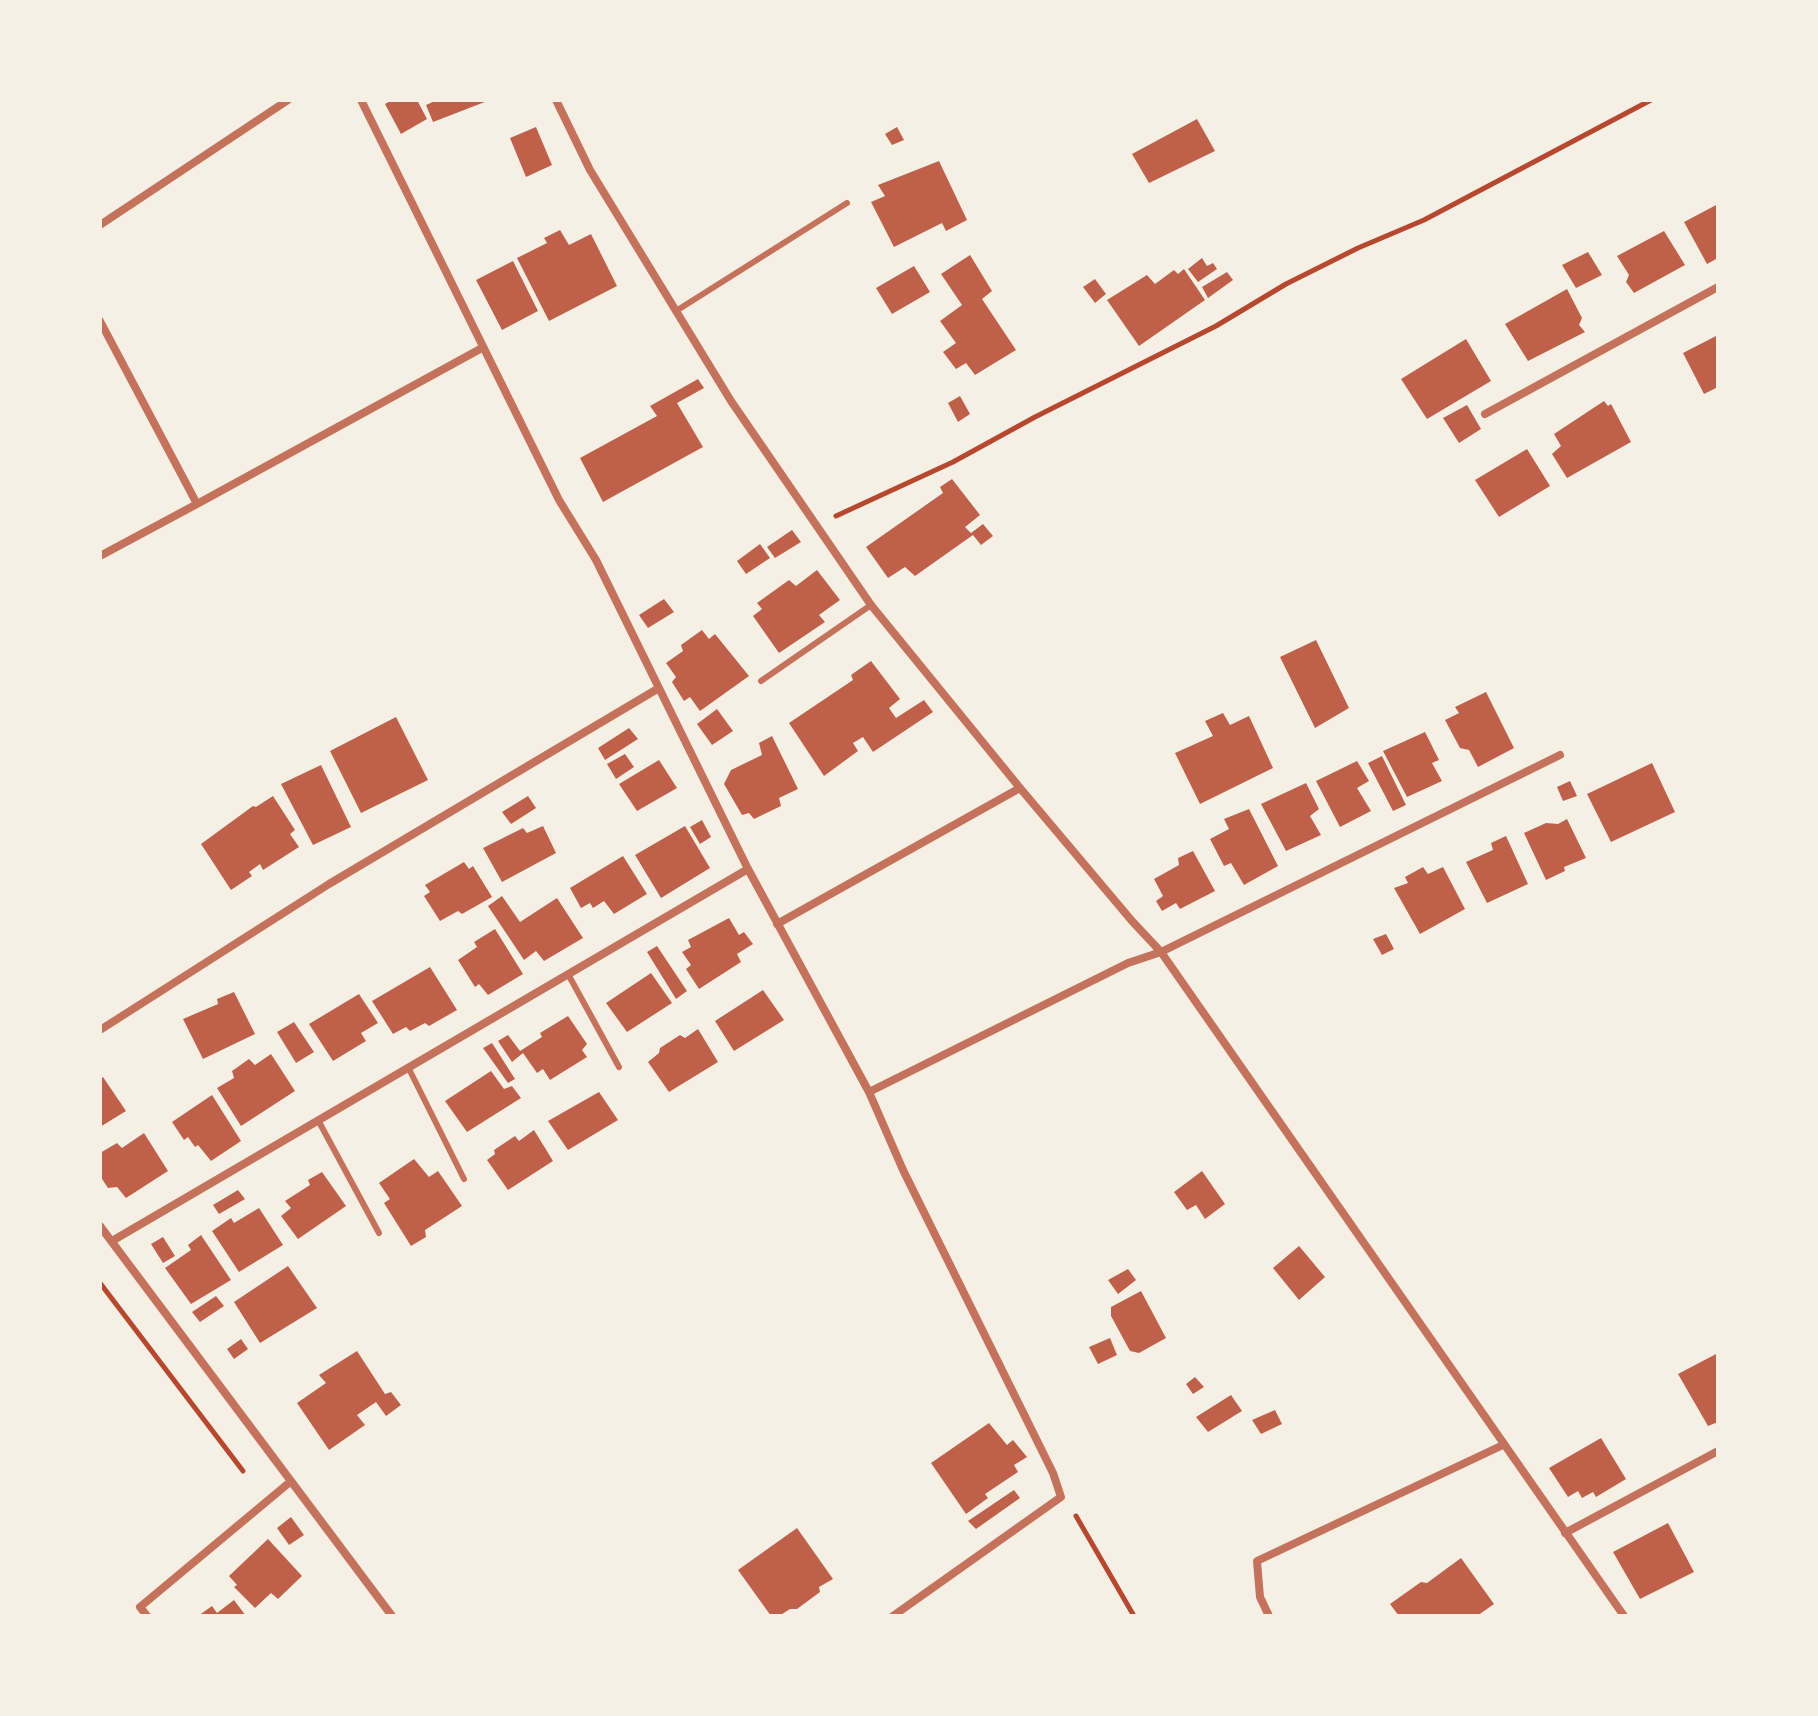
<!DOCTYPE html>
<html>
<head>
<meta charset="utf-8">
<style>
	body { margin:0 }
	#map { position:relative; width:1818px; height:1716px; overflow:hidden; background:#f6efe4; font-family:Rubik,sans-serif }
	canvas { display:block }
	.frame { position:absolute; inset:0; border:102px solid #f6efe4; pointer-events:none }
</style>
</head>
<body>
<div id="map">
<canvas width="1818" height="1716"></canvas>
<div class="frame"></div>
</div>
<script>
const ctx = document.querySelector('canvas').getContext('2d');
ctx.lineJoin = 'round';
function fillPath(path, color) { ctx.fillStyle = color; ctx.fill(path, 'evenodd'); }
const shape = rows => new Path2D(rows.map(r => 'M' + r).join(''));
function trace(path, color, width, dash) { ctx.strokeStyle = color; ctx.lineWidth = width; ctx.lineCap = dash ? 'butt' : 'round'; ctx.setLineDash(dash || []); ctx.stroke(path); }
const building = shape([
	[392,100,417,100,427,119,401,134,385,104],
	[437,100,490,100,433,122,426,105],
	[1197,119,1215,151,1149,183,1132,154],
	[536,127,552,165,526,177,510,138],
	[897,127,904,140,892,145,885,134],
	[939,161,967,220,946,231,942,223,894,247,871,202,885,196,878,185],
	[1718,204,1718,258,1707,264,1684,222],
	[560,230,569,245,591,234,617,286,549,321,517,258,547,243,544,238],
	[1664,231,1685,265,1634,293,1626,282,1629,275,1617,256],
	[1588,252,1602,275,1576,288,1562,265],
	[970,255,992,291,982,299,1016,350,975,375,966,363,956,369,943,352,956,343,940,321,962,305,941,274],
	[1202,258,1207,266,1213,263,1217,269,1198,282,1188,269],
	[513,261,538,311,502,330,476,280],
	[914,266,930,292,892,314,876,288],
	[1184,269,1205,300,1139,346,1107,300,1147,275,1155,284,1174,270,1178,274],
	[1227,272,1233,280,1208,298,1202,287],
	[1095,279,1106,294,1095,303,1083,287],
	[1567,289,1582,318,1579,325,1585,332,1528,361,1505,324],
	[1718,335,1718,387,1704,394,1683,353],
	[1466,339,1491,381,1427,419,1401,379],
	[698,379,704,388,677,403,703,447,603,502,580,458,657,416,650,406],
	[960,396,970,414,958,422,948,403],
	[1604,401,1608,406,1611,404,1631,442,1567,478,1552,454,1561,446,1554,434],
	[1467,405,1481,429,1459,443,1443,418],
	[1527,449,1550,486,1499,517,1475,480],
	[952,479,980,515,965,527,971,533,983,524,993,536,981,545,973,535,915,576,905,567,888,578,866,547,943,493,940,487],
	[792,530,801,542,775,558,767,547],
	[760,544,770,558,746,574,737,561],
	[817,570,840,600,819,615,825,622,779,653,753,616,762,609,757,603,789,580,796,586],
	[664,599,674,612,648,628,639,615],
	[702,630,709,639,715,634,749,676,700,711,690,697,684,701,672,682,676,677,666,663,683,651,681,645],
	[1316,640,1349,708,1315,728,1280,657],
	[871,661,900,699,889,708,896,718,924,700,933,712,873,752,863,737,853,743,858,751,824,776,789,723,853,680,851,675],
	[1486,692,1514,748,1478,767,1469,750,1460,748,1445,720,1459,713,1455,707],
	[717,709,733,731,712,745,697,724],
	[1223,713,1230,725,1249,716,1273,768,1200,804,1175,753,1213,736,1205,721],
	[396,717,428,780,361,813,330,751],
	[629,728,638,739,605,760,598,748],
	[1425,732,1439,760,1432,763,1442,781,1407,797,1383,751],
	[772,736,798,789,779,798,781,806,754,819,749,813,742,815,724,784,731,770,762,755,759,743],
	[625,754,634,767,616,779,607,764],
	[1382,756,1406,805,1393,811,1368,763],
	[659,760,677,788,637,811,619,784],
	[1357,761,1369,781,1357,788,1371,811,1340,827,1316,781],
	[1652,763,1675,812,1611,842,1587,794],
	[321,765,351,827,313,845,281,784],
	[1570,781,1577,796,1563,801,1557,787],
	[1306,783,1319,809,1310,816,1321,835,1286,851,1261,804],
	[273,796,295,830,290,834,299,847,263,870,260,864,249,872,252,876,231,890,201,844,253,806,256,807],
	[528,796,536,808,511,824,502,812],
	[1249,809,1278,866,1244,885,1231,863,1224,866,1210,839,1229,829,1224,819],
	[1567,819,1586,858,1564,867,1565,871,1546,880,1524,833,1546,823,1558,824],
	[702,820,711,837,700,844,690,827],
	[543,826,556,853,502,882,483,848,523,828,527,833],
	[685,826,710,868,661,898,635,855],
	[1506,836,1528,884,1487,903,1466,862,1493,850,1491,843],
	[1193,851,1215,891,1180,909,1176,903,1162,911,1156,901,1163,896,1154,879,1179,865,1178,858],
	[623,856,647,894,614,914,604,901,593,908,590,903,581,908,570,888],
	[464,862,469,869,473,866,492,897,462,914,458,911,440,921,424,896,430,892,425,885],
	[1423,867,1428,874,1443,867,1465,909,1420,934,1394,888,1408,883,1405,877],
	[502,896,520,922,557,898,583,938,544,961,536,951,524,960,488,906],
	[729,918,739,935,744,932,753,944,737,954,741,962,699,989,686,969,691,965,682,952,691,947,688,940],
	[495,929,523,974,488,995,479,984,475,987,458,960,477,947,474,942],
	[1386,934,1394,949,1382,955,1373,939],
	[657,946,687,991,676,999,647,952],
	[430,967,457,1010,429,1026,425,1023,410,1031,406,1027,393,1034,372,1001],
	[651,973,672,1003,627,1032,606,1003],
	[763,990,784,1020,734,1051,715,1021],
	[234,992,255,1034,203,1059,183,1019,218,1004,217,999],
	[359,994,378,1023,361,1033,366,1041,333,1061,309,1024],
	[568,1016,587,1044,582,1050,587,1057,550,1080,543,1069,537,1073,523,1053,512,1062,498,1041,508,1035,520,1051,542,1037,540,1033],
	[294,1022,314,1052,296,1063,277,1032],
	[698,1029,718,1062,669,1092,648,1062,659,1053,660,1048,680,1035,685,1038],
	[492,1043,515,1079,508,1083,483,1048],
	[271,1054,295,1091,241,1126,217,1088,234,1078,232,1071,249,1059,255,1065],
	[491,1071,504,1089,512,1086,521,1098,467,1132,445,1101],
	[103,1077,126,1111,100,1127,100,1079],
	[599,1092,618,1120,568,1150,548,1121],
	[212,1095,241,1141,211,1161,198,1145,195,1147,188,1137,184,1140,172,1122],
	[534,1130,553,1161,508,1190,487,1160,495,1154,494,1150,515,1136,519,1141],
	[144,1133,168,1171,126,1198,117,1187,108,1188,100,1176,100,1153,117,1143,122,1148],
	[414,1159,429,1177,438,1171,462,1206,425,1230,426,1237,411,1246,384,1203,390,1199,379,1183],
	[1202,1171,1225,1204,1205,1219,1196,1205,1187,1210,1174,1192],
	[322,1172,346,1206,298,1239,281,1216,291,1208,285,1201,310,1185,308,1180],
	[238,1190,245,1199,219,1214,213,1205],
	[259,1208,283,1245,239,1272,212,1231,231,1218,234,1223],
	[201,1235,231,1280,191,1304,165,1268,191,1250,188,1245],
	[163,1237,175,1256,163,1263,151,1244],
	[1299,1246,1325,1277,1299,1300,1273,1268],
	[288,1266,317,1308,260,1343,234,1302],
	[1128,1269,1136,1280,1118,1294,1108,1280],
	[1141,1291,1166,1338,1139,1353,1130,1351,1111,1316,1111,1307],
	[216,1296,224,1306,200,1322,192,1312],
	[1110,1338,1117,1355,1098,1364,1089,1347],
	[241,1339,248,1349,234,1359,227,1349],
	[357,1351,385,1394,391,1392,401,1405,386,1416,376,1402,357,1415,365,1425,329,1450,297,1403,326,1383,319,1375],
	[1718,1353,1718,1422,1708,1426,1678,1374],
	[1195,1377,1204,1387,1193,1394,1186,1384],
	[1231,1395,1242,1411,1208,1432,1196,1417],
	[1275,1410,1282,1424,1261,1434,1252,1420],
	[989,1423,1007,1445,1013,1440,1027,1457,1014,1465,1018,1472,985,1494,988,1498,966,1514,931,1463],
	[1601,1438,1626,1479,1596,1497,1593,1492,1582,1498,1578,1491,1568,1497,1549,1468],
	[1014,1490,1020,1498,976,1529,968,1521],
	[291,1517,304,1535,289,1545,277,1528],
	[1668,1523,1694,1572,1640,1599,1613,1552],
	[797,1528,833,1579,819,1587,820,1592,797,1609,790,1609,779,1616,771,1616,738,1570],
	[268,1539,302,1576,278,1599,271,1593,255,1608,234,1587,237,1585,229,1576],
	[1461,1558,1494,1604,1477,1616,1399,1616,1390,1604,1421,1582,1427,1583],
	[234,1600,246,1616,198,1616,212,1606,217,1613]
]);
const path = shape([
	[836,516,953,462,1035,417,1216,326,1286,284,1358,248,1424,220,1651,100],
	[100,1283,243,1471],
	[1076,1516,1134,1616]
]);
const service = shape([
	[676,311,847,203],
	[761,681,871,605],
	[568,974,619,1067],
	[408,1067,464,1179],
	[318,1120,379,1233]
]);
const minor = shape([
	[361,100,559,500,596,560,748,869,869,1092,903,1170,1053,1473,1061,1497,893,1616],
	[556,100,590,170,731,401,871,605,1020,788,1132,921,1161,952,1624,1616],
	[100,225,288,100],
	[100,321,197,504,100,556],
	[1485,414,1718,287],
	[197,504,482,348],
	[777,924,1020,788],
	[100,1030,329,884,659,688],
	[869,1092,1128,963,1161,952,1560,755],
	[100,1226,392,1616],
	[112,1241,748,869],
	[1565,1533,1718,1451],
	[147,1616,140,1607,290,1482],
	[1269,1616,1260,1597,1257,1561,1503,1445]
]);
fillPath(building, '#bf614a');
trace(path, '#b5482f', 5);
trace(service, '#c5725c', 6);
trace(minor, '#c5725c', 8);
</script>
</body>
</html>
